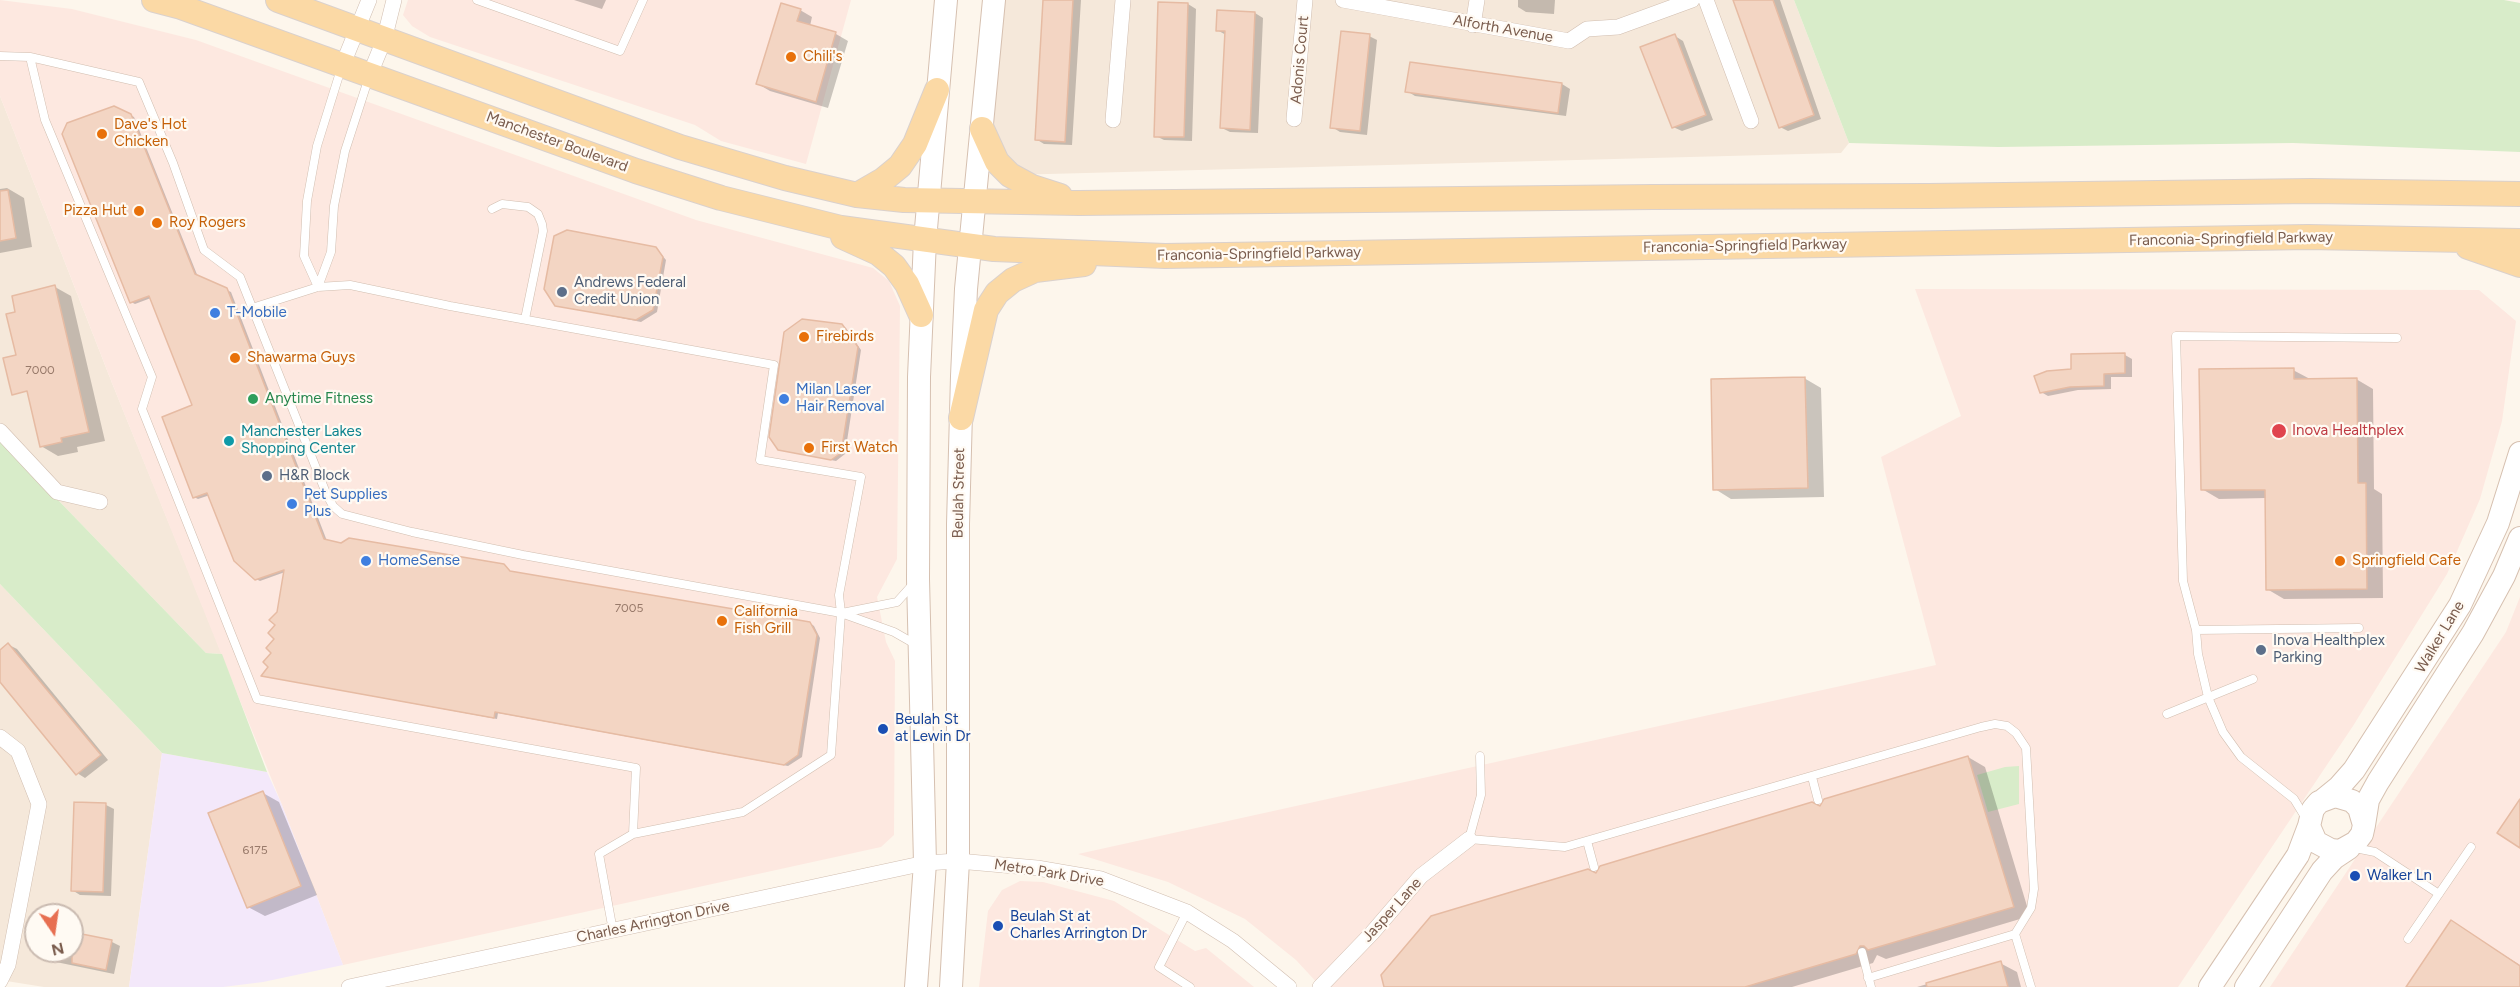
<!DOCTYPE html>
<html>
<head>
<meta charset="utf-8">
<style>
	body { margin:0 }
	#map { position:relative; width:2520px; height:987px; overflow:hidden; background:#fdf6ec; font-family:Figtree,sans-serif }
	canvas { display:block }
	.north { position:absolute; left:24px; top:903px; width:60px; height:60px; box-sizing:border-box; background:#fffaf3; border:2px solid #cabbb1; border-radius:50%; rotate:167deg; font-size:16px; font-weight:700; line-height:24px; text-align:center; color:#7a5c4d }
	.north::after { content:''; display:block; margin:auto; width:21px; height:27px; background:#e76f51; clip-path:polygon(50% 0,100% 100%,50% 72%,0 100%) }
</style>
</head>
<body>
<div id="map">
<canvas width="2520" height="987"></canvas>
<div class="north">N</div>
</div>
<script>
const ctx = document.querySelector('canvas').getContext('2d');
ctx.lineJoin = 'round';
function fillPath(path, color) { ctx.fillStyle = color; ctx.fill(path, 'evenodd'); }
const shape = rows => new Path2D(rows.map(r => 'M' + r).join(''));
function trace(path, color, width, dash) { ctx.strokeStyle = color; ctx.lineWidth = width; ctx.lineCap = dash ? 'butt' : 'round'; ctx.setLineDash(dash || []); ctx.stroke(path); }
function write(font, color, halo, rows, align = 'center') {
  ctx.font = font + ' Figtree,sans-serif'; ctx.lineWidth = 4.5; ctx.setLineDash([]); ctx.textBaseline = 'middle'; ctx.strokeStyle = halo; ctx.fillStyle = color; for (const [text, x, y, turn = 0] of rows) {
    ctx.save(); ctx.translate(x, y); ctx.rotate((+turn || 0) * Math.PI / 180); ctx.textAlign = isNaN(turn) ? turn : align; if (halo) ctx.strokeText(text, 0, 0); ctx.fillText(text, 0, 0); ctx.restore();
  }
}
const residential = shape([
	[995,0,1794,0,1849,143,1841,153,1010,175,992,153],
	[0,96,112,383,222,654,206,653,0,440],
	[0,584,162,753,129,987,44,987,0,980],
	[36,915,72,915,72,951,36,951]
]);
const commercial = shape([
	[0,0,72,9,196,40,696,220,873,268,889,281,900,306,897,559,877,597,886,642,895,661,894,835,881,847,343,965,282,805,112,383,0,96],
	[408,0,851,0,806,164,721,141,695,125,430,37,412,26,403,15],
	[1915,289,2479,290,2516,321,2502,421,2480,499,2447,574,2353,726,2178,987,1321,987,1296,960,1245,919,1168,882,1078,854,1936,665,1881,457,1961,416],
	[2520,597,2520,987,2270,987,2506,632],
	[1020,881,1043,882,1114,901,1195,951,1206,948,1254,987,979,987,988,911,1002,890]
]);
const education = shape([
	[162,753,267,772,282,805,343,965,263,982,223,987,129,987]
]);
const green = shape([
	[1794,0,2504,0,2520,3,2520,152,2293,143,1998,147,1849,143],
	[0,440,206,653,222,654,267,772,162,753,0,584],
	[2019,766,2019,804,1988,812,1977,775,2005,767]
]);
const shadow = shape([
	[574,0,606,0,602,9],
	[1045,0,1081,0,1072,145,1044,144,1036,139],
	[1518,0,1555,0,1554,14,1526,12,1518,7],
	[1734,0,1780,0,1821,119,1788,131,1780,127],
	[1188,4,1196,9,1192,141,1164,140,1156,136],
	[800,10,812,17,810,26,836,34,848,41,828,108,770,91,758,84],
	[1255,13,1263,18,1258,133,1230,132,1222,128,1226,35,1217,30],
	[1369,36,1377,40,1367,135,1340,132,1332,127],
	[1675,36,1683,41,1713,120,1682,131,1673,127],
	[1411,64,1562,84,1570,89,1566,116,1415,96,1407,91],
	[130,115,134,117,198,277,231,292,327,541,504,566,512,573,810,623,814,626,820,638,802,757,788,766,498,713,497,719,263,676,270,667,285,572,260,581,256,579,210,495,198,499,194,497,194,406,151,298,135,304,131,302],
	[7,188,24,198,32,247,0,253,0,189],
	[656,248,666,260,657,312,641,322,556,305],
	[55,287,71,296,105,441,77,447,78,452,58,456,41,446,17,313],
	[842,325,846,328,861,350,845,454,836,461,783,451],
	[2125,355,2132,359,2132,377,2111,377,2111,389,2078,390,2048,396,2041,392,2073,371],
	[2293,370,2310,379,2356,379,2373,389,2374,489,2382,494,2383,598,2284,599,2267,589,2266,498,2219,499,2202,489],
	[1804,378,1821,388,1824,497,1731,499,1715,489],
	[9,645,17,649,108,760,85,778,77,773,0,680,0,652],
	[1968,757,1985,767,2030,916,1886,959,1877,955,1873,963,1792,987,1386,987,1597,875,1821,808],
	[263,793,279,802,317,895,265,916,248,907],
	[76,804,106,805,114,809,111,896,80,895,72,890],
	[2451,922,2520,965,2520,987,2407,987],
	[72,933,112,942,120,946,114,974,56,962,48,957,50,951,72,951],
	[2000,963,2017,972,2021,987,1917,987]
]);
const building = shape([
	[1043,0,1073,0,1065,142,1035,140,1043,0],
	[1733,0,1773,0,1814,115,1779,128,1733,0],
	[1158,2,1188,3,1184,137,1154,137,1158,2],
	[781,3,801,9,797,21,836,32,816,102,756,84,781,3],
	[1217,10,1255,12,1250,130,1220,128,1225,31,1216,31,1217,10],
	[1341,31,1370,34,1360,131,1330,128,1341,31],
	[1675,34,1706,115,1672,128,1640,47,1675,34],
	[1410,62,1562,83,1558,113,1405,92,1410,62],
	[114,106,131,114,195,274,227,288,324,539,341,543,349,538,504,564,510,571,810,622,817,635,798,755,784,765,495,712,494,718,261,676,268,667,263,662,271,653,266,648,274,639,268,633,275,625,269,620,277,612,284,570,255,580,234,561,207,493,193,498,162,417,192,405,149,296,130,303,62,134,67,123,114,106],
	[8,190,16,238,0,241,0,191,8,190],
	[567,230,656,247,663,257,653,310,636,320,555,306,544,289,554,236,567,230],
	[55,285,89,432,61,438,62,442,40,447,27,391,12,395,9,383,3,358,16,355,6,314,15,312,12,296,55,285],
	[802,319,842,324,858,347,841,453,831,460,778,450,769,437,784,332,802,319],
	[2125,353,2125,373,2104,374,2104,386,2070,387,2040,393,2034,376,2047,371,2071,369,2071,354,2125,353],
	[2294,368,2294,379,2357,378,2358,483,2366,483,2367,589,2266,590,2265,490,2201,490,2199,369,2294,368],
	[1805,377,1808,488,1713,490,1711,379,1805,377],
	[8,643,101,755,76,775,0,682,0,650,8,643],
	[1968,756,2014,907,1868,950,1864,946,1860,946,1856,954,1745,987,1384,987,1381,975,1431,916,1588,869,1596,873,1600,866,1812,802,1820,806,1824,799,1968,756],
	[263,791,301,886,247,908,208,813,263,791],
	[2520,799,2520,848,2497,833,2520,799],
	[74,802,106,803,103,892,71,891,74,802],
	[2451,920,2520,966,2520,987,2406,987,2451,920],
	[72,932,112,940,106,970,72,963,72,932],
	[2001,961,2008,987,1927,987,1926,983,2001,961]
]);
const lane = shape([
	[477,0,620,51,643,0],
	[0,56,30,57,139,82,173,163,204,250,240,277,326,493,333,506,342,514,412,532,523,555,841,613,894,632,915,644],
	[30,57,45,120,152,377,142,409,257,699,636,768,633,834,743,812,831,755,841,613,839,595,861,477,760,460,774,365,450,306,350,285,318,287,252,308],
	[492,209,502,204,528,207,538,214,542,224,543,231,525,319],
	[318,287,304,256,307,201,317,146,341,69],
	[318,287,331,252,334,206,345,151,369,77],
	[842,613,897,602,914,583],
	[2196,630,2359,628],
	[2167,714,2253,679],
	[1480,756,1481,795,1469,839,1565,847,1981,727,1995,724,2007,726,2016,733,2026,748,2034,889,2031,908,2015,934,1868,978],
	[1812,777,1818,800],
	[2305,817,2294,799,2241,757,2223,732,2208,697,2198,654,2196,630,2183,581,2176,336,2397,338],
	[1587,841,1594,867],
	[2355,848,2375,852,2439,894],
	[1187,912,1159,967,1190,987],
	[613,931,599,854,633,834],
	[2015,934,2031,987],
	[2408,939,2471,847],
	[1862,952,1871,987]
]);
const street = shape([
	[1343,0,1569,41,1587,29,1618,27,1692,0],
	[1706,0,1751,121],
	[1473,25,1477,0],
	[343,64,369,0],
	[370,74,384,40,394,0],
	[1294,119,1305,0],
	[1113,120,1123,0],
	[0,431,57,492,100,502],
	[0,737,18,751,39,804,8,965,0,981],
	[349,987,925,863,958,861,1037,868,1101,879,1187,912,1233,941,1289,987],
	[1320,987,1372,933,1421,876,1469,839]
]);
const secondary = shape([
	[2323,800,2339,787,2354,770,2460,605,2498,523,2520,453],
	[2364,825,2359,808,2352,801,2335,796,2319,802,2313,809,2309,826,2316,842,2331,850,2340,851,2356,842,2362,834,2364,825,2368,800,2378,782,2473,633,2504,576,2520,538],
	[916,987,925,863,918,579,919,377,925,240,946,0],
	[951,987,958,861,958,524,962,376,966,289,994,0],
	[2210,987,2298,855,2309,826],
	[2246,987,2322,871,2334,858,2349,848]
]);
const primary = shape([
	[154,0,181,7,636,171,721,198,841,228,994,249,1165,256,2308,237,2520,241],
	[278,0,680,147,785,178,857,195,904,200,1079,203,1653,197,1928,196,2311,191,2520,194],
	[982,129,997,162,1010,175,1032,187,1060,196],
	[857,195,883,180,900,166,915,144,937,90],
	[843,237,878,253,894,266,907,284,921,315],
	[2468,247,2520,265],
	[961,418,986,310,997,293,1013,280,1035,270,1084,264]
]);
const markers = [
	[791,57,6,"#e8710a"],
	[102,134,6,"#e8710a"],
	[139,211,6,"#e8710a"],
	[157,223,6,"#e8710a"],
	[562,292,6,"#5c6f8a"],
	[215,313,6,"#3f7fe0"],
	[804,337,6,"#e8710a"],
	[235,358,6,"#e8710a"],
	[253,399,6,"#2e9e5b"],
	[784,399,6,"#3f7fe0"],
	[2279,431,8,"#e0444e"],
	[229,441,6,"#0f9aa8"],
	[809,448,6,"#e8710a"],
	[267,476,6,"#5c6f8a"],
	[292,504,6,"#3f7fe0"],
	[366,561,6,"#3f7fe0"],
	[2340,561,6,"#e8710a"],
	[722,621,6,"#e8710a"],
	[2261,650,6,"#5c6f8a"],
	[883,729,6,"#1a4fb4"],
	[2355,876,6,"#1a4fb4"],
	[998,926,6,"#1a4fb4"]
];
const numberNames = [
	["7000",40,370],
	["7005",629,608],
	["6175",255,850]
];
const streetNames = [
	["Alforth Avenue",1503,29,10],
	["Adonis Court",1300,60,-85],
	["Manchester Boulevard",557,142,20],
	["Franconia-Springfield Parkway",2231,239,-1],
	["Franconia-Springfield Parkway",1745,246,-1],
	["Franconia-Springfield Parkway",1259,254,-1],
	["Beulah Street",959,493,-89],
	["Walker Lane",2440,637,-59],
	["Metro Park Drive",1049,873,9],
	["Jasper Lane",1392,910,-48],
	["Charles Arrington Drive",653,922,-12]
];
const foodNames = [
	["Chili's",803,57],
	["Dave's Hot",114,125],
	["Chicken",114,142],
	["Pizza Hut",127,211,"right"],
	["Roy Rogers",169,223],
	["Firebirds",816,337],
	["Shawarma Guys",247,358],
	["First Watch",821,448],
	["Springfield Cafe",2352,561],
	["California",734,612],
	["Fish Grill",734,629]
];
const serviceNames = [
	["Andrews Federal",574,283],
	["Credit Union",574,300],
	["H&R Block",279,476],
	["Inova Healthplex",2273,641],
	["Parking",2273,658]
];
const shopNames = [
	["T-Mobile",227,313],
	["Milan Laser",796,390],
	["Hair Removal",796,407],
	["Pet Supplies",304,495],
	["Plus",304,512],
	["HomeSense",378,561]
];
const leisureNames = [
	["Anytime Fitness",265,399]
];
const healthNames = [
	["Inova Healthplex",2292,431]
];
const cultureNames = [
	["Manchester Lakes",241,432],
	["Shopping Center",241,449]
];
const transitNames = [
	["Beulah St",895,720],
	["at Lewin Dr",895,737],
	["Walker Ln",2367,876],
	["Beulah St at",1010,917],
	["Charles Arrington Dr",1010,934]
];
fillPath(residential, '#f5e8da');
fillPath(commercial, '#fde8e0');
fillPath(education, '#f3e8fa');
fillPath(green, '#d8ecc9');
fillPath(shadow, '#0003');
fillPath(building, '#f3d5c3');
trace(building, '#e6bba3', 1.5);
trace(lane, '#d1beb0', 9);
trace(street, '#d1beb0', 16);
trace(secondary, '#d6c0b0', 24);
trace(primary, '#dad1cd', 26);
trace(lane, '#fff', 8);
trace(street, '#fff', 15);
trace(secondary, '#fff', 22);
trace(primary, '#fbd9a5', 24);
for (const [x, y, r, color] of markers) { const dot = new Path2D(); dot.arc(x, y, r, 0, 2 * Math.PI); ctx.fillStyle = color; ctx.fill(dot); trace(dot, '#fffaf3', 2); }
write('12px', '#987a6a', null, numberNames);
write('15px', '#7a5c4d', '#fffaf3', streetNames);
write('15px', '#c56008', '#fffaf3', foodNames, 'left');
write('15px', '#4e5e75', '#fffaf3', serviceNames, 'left');
write('15px', '#366cbe', '#fffaf3', shopNames, 'left');
write('15px', '#27864d', '#fffaf3', leisureNames, 'left');
write('15px', '#be3a42', '#fffaf3', healthNames, 'left');
write('15px', '#0d838f', '#fffaf3', cultureNames, 'left');
write('15px', '#164399', '#fffaf3', transitNames, 'left');
</script>
</body>
</html>
